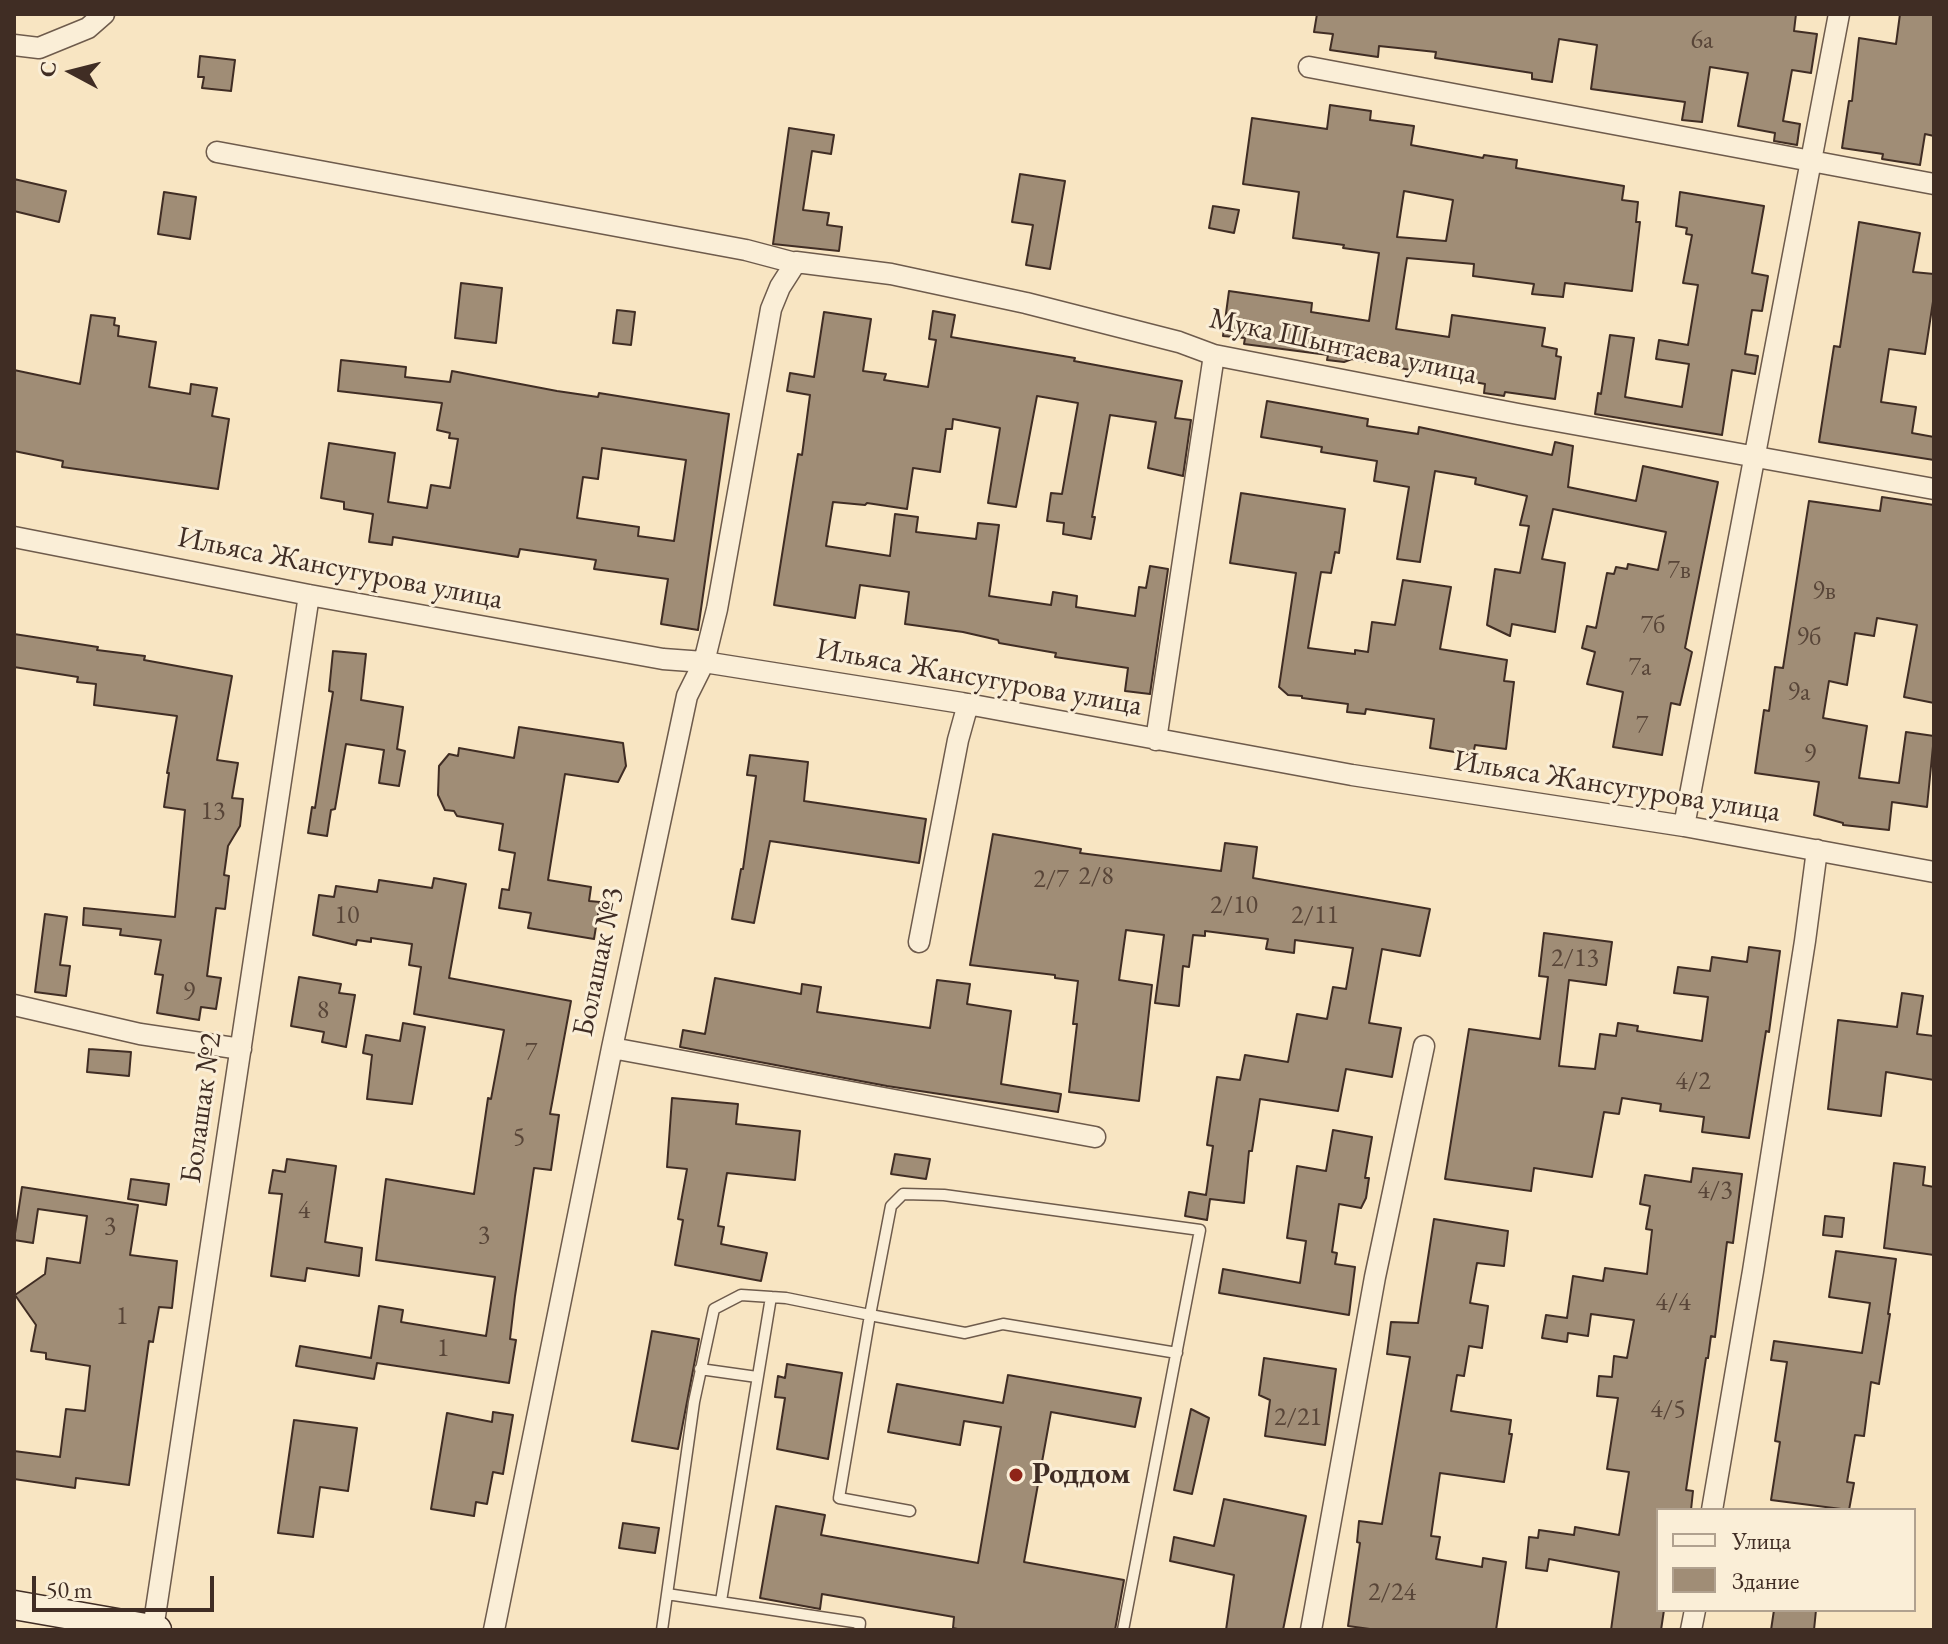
<!DOCTYPE html>
<html>
<head>
<meta charset="utf-8">
<style>
	body { margin:0 }
	#map { position:relative; width:1948px; height:1644px; overflow:hidden; background:#f8e5c2; font-family:"EB Garamond",serif }
	canvas { display:block }
	.frame { position:absolute; inset:0; border:16px solid #402d24; pointer-events:none }
	.legend { position:absolute; left:1656px; top:1508px; width:260px; height:104px; box-sizing:border-box; background:#faeed7; border:2px solid #b0a18f; margin:0; padding:10px 14px; list-style:none; font-size:24px; color:#402d24 }
	.legend li { display:flex; align-items:center; gap:16px; height:40px }
	.legend b { width:40px; border:2px solid #b0a18f }
	.north { position:absolute; left:32px; top:32px; width:80px; height:80px; -webkit-text-stroke:6px #faeed7; paint-order:stroke; rotate:277deg; font-size:22px; font-weight:700; line-height:32px; text-align:center; color:#402d24 }
	.north::after { content:''; display:block; margin:auto; width:28px; height:36px; background:#402d24; clip-path:polygon(50% 0,100% 100%,50% 72%,0 100%) }
	.scale { position:absolute; left:32px; top:1576px; width:182px; height:36px; box-sizing:border-box; border:4px solid #402d24; border-top:0; padding-left:10px; font-size:24px; line-height:28px; white-space:nowrap; color:#402d24; -webkit-text-stroke:6px #faeed7; paint-order:stroke }
</style>
</head>
<body>
<div id="map">
<canvas width="1948" height="1644"></canvas>
<div class="frame"></div>
<ul class="legend">
<li><b style="height:10px;background:#faeed7"></b>Улица</li>
<li><b style="height:22px;background:#a08d76"></b>Здание</li>
</ul>
<div class="north">С</div>
<div class="scale">50 m</div>
</div>
<script>
const ctx = document.querySelector('canvas').getContext('2d');
ctx.lineJoin = 'round';
function fillPath(path, color) { ctx.fillStyle = color; ctx.fill(path, 'evenodd'); }
const shape = rows => new Path2D(rows.map(r => 'M' + r).join(''));
function trace(path, color, width, dash) { ctx.strokeStyle = color; ctx.lineWidth = width; ctx.lineCap = dash ? 'butt' : 'round'; ctx.setLineDash(dash || []); ctx.stroke(path); }
function write(font, color, halo, rows, align = 'center') {
  ctx.font = font + ' "EB Garamond",serif'; ctx.lineWidth = 6; ctx.setLineDash([]); ctx.textBaseline = 'middle'; ctx.strokeStyle = halo; ctx.fillStyle = color; for (const [text, x, y, turn = 0] of rows) {
    ctx.save(); ctx.translate(x, y); ctx.rotate((+turn || 0) * Math.PI / 180); ctx.textAlign = isNaN(turn) ? turn : align; if (halo) ctx.strokeText(text, 0, 0); ctx.fillText(text, 0, 0); ctx.restore();
  }
}
const building = shape([
	[1317,14,1796,14,1794,31,1817,34,1811,73,1792,70,1783,121,1800,124,1797,145,1774,141,1775,133,1738,126,1748,73,1710,67,1702,122,1682,120,1685,102,1591,89,1597,45,1559,39,1552,82,1532,79,1532,73,1435,58,1436,52,1379,46,1378,57,1330,50,1333,34,1314,32,1317,14],
	[1900,14,1934,14,1934,136,1925,134,1920,165,1882,159,1883,154,1842,148,1849,101,1852,101,1859,38,1896,44,1900,14],
	[200,56,235,60,231,91,202,88,204,77,198,77,200,56],
	[1330,105,1371,111,1370,120,1414,126,1411,145,1483,158,1484,155,1517,160,1516,168,1624,186,1622,200,1638,202,1636,222,1640,222,1632,291,1565,283,1563,297,1532,294,1534,284,1473,276,1474,264,1407,258,1396,329,1449,337,1452,315,1545,328,1542,346,1557,349,1556,356,1561,357,1555,399,1505,392,1504,396,1484,393,1485,384,1352,359,1344,362,1327,360,1328,355,1244,344,1245,338,1223,336,1229,291,1312,303,1311,312,1369,321,1379,253,1343,248,1344,245,1293,238,1299,192,1243,184,1252,118,1327,129,1330,105],
	[1404,191,1453,200,1446,241,1397,237,1404,191],
	[789,128,834,135,831,154,812,151,803,210,829,213,827,225,842,227,839,251,773,244,789,128],
	[1020,174,1065,181,1050,269,1026,265,1033,225,1012,222,1020,174],
	[14,179,66,191,59,222,14,211,14,179],
	[164,192,196,197,190,239,158,234,164,192],
	[1680,192,1764,206,1752,273,1768,276,1762,311,1752,310,1745,354,1758,356,1755,374,1732,370,1722,435,1595,414,1598,393,1601,394,1610,335,1634,338,1625,397,1682,407,1689,364,1656,359,1659,340,1688,345,1698,285,1683,283,1692,235,1686,234,1687,228,1676,226,1680,192],
	[1213,206,1239,210,1234,233,1209,228,1213,206],
	[1859,222,1920,233,1913,272,1934,274,1934,295,1925,354,1889,349,1881,402,1916,407,1912,433,1934,437,1934,460,1819,442,1834,346,1840,347,1859,222],
	[461,283,502,288,496,343,455,338,461,283],
	[617,310,635,312,631,345,613,343,617,310],
	[933,311,955,315,951,337,1075,358,1074,361,1182,381,1175,418,1191,420,1183,476,1148,468,1156,422,1110,415,1092,517,1095,517,1091,539,1063,534,1064,523,1047,521,1051,493,1062,494,1078,403,1037,396,1016,507,988,503,1000,428,953,419,952,429,946,429,940,472,913,468,907,509,867,503,865,505,833,502,826,546,890,556,895,514,918,517,916,532,976,539,978,523,999,525,989,596,1051,605,1053,592,1077,596,1076,607,1135,616,1139,587,1146,588,1150,566,1168,569,1150,694,1125,691,1128,668,1055,657,1056,653,999,643,998,640,963,632,905,624,909,592,860,585,855,618,774,605,798,454,802,455,810,395,787,391,790,373,814,377,824,312,871,319,863,371,886,374,884,380,928,387,936,340,929,339,933,311],
	[91,315,115,318,114,325,119,326,118,336,156,342,149,387,190,394,191,384,217,388,212,416,229,419,218,489,62,467,63,461,14,451,14,370,80,384,91,315],
	[341,360,406,367,405,377,450,382,452,371,557,391,598,397,599,393,729,414,698,630,661,624,668,579,594,569,596,560,520,549,518,557,393,537,392,545,369,542,373,514,344,509,344,502,321,498,329,443,395,453,388,502,427,508,431,485,450,488,458,439,449,438,450,433,437,430,442,403,338,391,341,360],
	[602,448,686,460,674,541,638,536,639,527,577,518,583,477,598,479,602,448],
	[1267,401,1368,419,1367,426,1418,434,1419,427,1552,455,1555,442,1573,446,1568,487,1636,501,1643,466,1718,482,1685,648,1692,652,1680,705,1671,703,1662,755,1613,747,1623,692,1587,684,1595,652,1582,648,1587,626,1596,628,1607,573,1614,574,1616,567,1627,569,1628,564,1658,570,1666,532,1553,509,1542,559,1565,563,1555,632,1512,624,1510,636,1487,625,1495,569,1520,573,1529,526,1520,525,1527,496,1475,484,1476,478,1435,471,1420,562,1397,559,1409,487,1374,481,1377,461,1321,452,1322,447,1261,437,1267,401],
	[1241,493,1345,509,1339,553,1335,552,1331,573,1321,572,1308,648,1355,654,1355,650,1368,652,1372,622,1395,625,1403,580,1451,587,1440,649,1507,660,1504,681,1514,682,1506,749,1475,745,1473,755,1430,748,1434,719,1366,709,1365,714,1347,712,1348,704,1302,698,1302,696,1288,695,1279,687,1296,573,1230,563,1241,493],
	[1882,497,1934,505,1934,703,1904,697,1917,625,1877,618,1874,636,1855,633,1847,685,1829,681,1823,718,1867,726,1859,778,1899,783,1906,732,1934,736,1927,807,1892,802,1889,830,1843,825,1843,823,1814,815,1819,782,1755,773,1764,710,1769,711,1775,667,1783,668,1809,501,1880,511,1882,497],
	[14,634,98,647,97,650,145,656,144,660,232,676,217,760,238,763,232,798,243,799,240,826,228,846,224,875,229,876,225,909,216,908,207,976,221,978,216,1009,201,1007,199,1020,157,1013,163,975,155,974,161,940,120,935,121,929,83,925,84,908,175,917,185,810,164,807,169,773,167,773,177,716,94,705,96,684,77,682,78,677,14,667,14,634],
	[333,651,366,654,361,700,403,707,397,749,405,751,399,786,379,783,384,750,346,744,335,809,331,810,327,836,308,833,312,807,315,808,333,692,329,691,333,651],
	[519,727,623,743,626,766,618,782,565,774,548,880,591,887,589,901,600,902,594,939,528,928,531,913,499,908,502,889,509,890,515,853,499,850,503,824,457,816,454,811,445,810,438,795,439,766,449,754,458,756,459,748,514,758,519,727],
	[750,755,808,762,804,801,926,819,919,863,770,841,754,923,732,919,741,869,743,869,756,776,747,775,750,755],
	[993,834,1081,849,1080,853,1221,871,1225,843,1257,847,1253,878,1430,909,1420,956,1382,949,1369,1023,1401,1028,1392,1077,1346,1069,1338,1111,1260,1099,1252,1151,1249,1151,1244,1203,1210,1199,1207,1220,1185,1216,1189,1192,1206,1195,1213,1146,1207,1145,1217,1077,1240,1080,1245,1055,1288,1062,1297,1014,1327,1019,1333,987,1346,989,1353,948,1295,940,1294,953,1266,949,1268,939,1205,931,1205,936,1193,935,1189,967,1183,966,1179,1006,1155,1003,1164,935,1126,930,1119,980,1152,985,1139,1101,1069,1092,1077,1024,1073,1024,1078,981,1055,978,1055,975,970,965,993,834],
	[434,878,466,884,449,978,571,1001,550,1114,559,1115,551,1170,534,1168,515,1296,510,1339,516,1340,509,1383,377,1363,374,1379,296,1366,300,1346,371,1358,379,1306,403,1310,401,1322,486,1336,495,1277,376,1260,386,1179,474,1194,488,1098,491,1099,504,1030,414,1014,421,967,409,965,412,944,371,938,371,942,357,940,356,945,313,935,319,895,334,897,336,886,377,892,379,880,432,888,434,878],
	[45,914,67,917,60,965,70,966,66,996,35,992,45,914],
	[1544,933,1612,942,1606,985,1569,980,1559,1066,1595,1069,1600,1034,1616,1036,1618,1023,1638,1026,1637,1031,1702,1041,1708,997,1674,993,1678,967,1710,971,1712,957,1747,962,1749,947,1780,951,1769,1032,1766,1031,1749,1138,1702,1132,1704,1117,1660,1111,1661,1104,1622,1098,1619,1114,1604,1112,1592,1177,1534,1168,1531,1191,1445,1179,1469,1029,1540,1039,1548,977,1539,976,1544,933],
	[299,977,341,984,339,993,355,995,346,1047,322,1042,324,1032,291,1026,299,977],
	[715,978,801,994,802,984,821,987,817,1012,930,1028,937,980,970,984,967,1004,1011,1011,1001,1084,1061,1094,1058,1112,887,1086,680,1047,683,1030,705,1034,715,978],
	[1902,993,1923,996,1917,1034,1934,1036,1934,1080,1886,1072,1881,1116,1828,1109,1838,1020,1897,1027,1902,993],
	[403,1023,425,1027,412,1104,367,1099,372,1055,363,1053,366,1035,400,1041,403,1023],
	[89,1049,131,1052,129,1076,87,1072,89,1049],
	[672,1098,738,1104,736,1124,800,1131,795,1180,727,1173,718,1226,724,1227,721,1244,767,1253,761,1281,675,1265,683,1220,678,1219,687,1169,667,1167,672,1098],
	[1333,1130,1372,1137,1365,1178,1369,1178,1366,1198,1361,1208,1339,1204,1332,1252,1337,1253,1335,1264,1355,1267,1349,1315,1219,1293,1223,1269,1300,1283,1306,1241,1287,1238,1297,1166,1326,1171,1333,1130],
	[895,1154,930,1159,926,1179,891,1174,895,1154],
	[287,1159,336,1166,325,1242,362,1248,359,1276,307,1268,305,1281,271,1276,282,1194,269,1193,273,1170,285,1172,287,1159],
	[1894,1163,1925,1167,1923,1185,1934,1187,1934,1255,1884,1248,1894,1163],
	[1693,1168,1742,1174,1733,1243,1727,1242,1715,1337,1711,1336,1708,1358,1706,1358,1686,1490,1693,1491,1691,1510,1658,1510,1658,1610,1664,1610,1661,1630,1611,1630,1619,1572,1549,1559,1547,1571,1526,1568,1529,1537,1538,1538,1539,1530,1574,1535,1575,1527,1619,1535,1629,1472,1607,1469,1618,1398,1597,1396,1599,1376,1612,1377,1614,1356,1627,1358,1634,1320,1591,1314,1588,1336,1568,1333,1567,1342,1542,1338,1546,1315,1567,1318,1573,1276,1603,1281,1605,1268,1647,1274,1652,1230,1646,1229,1650,1206,1640,1204,1645,1175,1691,1182,1693,1168],
	[131,1179,169,1184,166,1205,128,1199,131,1179],
	[22,1187,138,1205,130,1255,177,1261,172,1308,159,1307,153,1342,149,1341,129,1485,76,1478,75,1488,14,1479,14,1451,60,1457,66,1409,85,1411,90,1366,46,1359,46,1353,31,1351,36,1325,15,1295,45,1274,47,1258,80,1263,87,1216,38,1209,33,1243,14,1240,22,1187],
	[1825,1216,1844,1218,1842,1237,1823,1235,1825,1216],
	[1434,1219,1508,1231,1504,1266,1477,1263,1470,1303,1488,1306,1482,1348,1469,1346,1464,1376,1457,1375,1451,1411,1511,1420,1509,1434,1512,1434,1504,1482,1440,1473,1431,1536,1440,1537,1436,1559,1482,1567,1483,1558,1506,1562,1496,1630,1377,1630,1348,1626,1360,1543,1357,1542,1359,1521,1382,1524,1410,1357,1387,1354,1391,1322,1418,1323,1434,1219],
	[1836,1251,1896,1259,1888,1314,1890,1314,1879,1384,1871,1382,1864,1436,1855,1435,1847,1482,1854,1483,1849,1510,1771,1500,1780,1442,1775,1441,1787,1362,1771,1360,1774,1341,1862,1353,1870,1303,1829,1297,1836,1251],
	[652,1331,699,1339,678,1449,632,1441,652,1331],
	[1264,1358,1336,1369,1325,1445,1265,1436,1270,1400,1259,1395,1264,1358],
	[787,1364,842,1373,828,1459,777,1449,785,1398,775,1397,778,1376,785,1378,787,1364],
	[1008,1375,1141,1398,1135,1427,1051,1412,1024,1562,1124,1580,1115,1630,962,1630,953,1628,954,1617,822,1594,820,1609,760,1598,776,1506,825,1515,821,1535,978,1563,1001,1427,964,1421,960,1445,888,1432,897,1384,1003,1403,1008,1375],
	[1191,1409,1209,1418,1192,1494,1174,1490,1191,1409],
	[493,1412,513,1415,503,1474,493,1472,487,1504,476,1502,474,1516,431,1509,447,1413,492,1422,493,1412],
	[294,1420,357,1428,348,1491,320,1487,313,1537,278,1533,294,1420],
	[1224,1499,1306,1516,1283,1630,1226,1630,1234,1575,1170,1561,1174,1537,1214,1546,1224,1499],
	[623,1523,659,1528,655,1553,619,1548,623,1523],
	[1774,1610,1816,1610,1814,1630,1771,1630,1774,1610]
]);
const lane = shape([
	[700,1369,757,1377],
	[910,1511,839,1498,870,1315,965,1333,1003,1324,1177,1353],
	[667,1594,860,1623,859,1630],
	[721,1601,771,1297],
	[662,1630,694,1402,714,1309,741,1295,786,1298,870,1315,891,1206,903,1194,944,1195,1200,1230,1123,1630]
]);
const street = shape([
	[14,45,39,48,88,28,104,14],
	[1309,67,1934,184],
	[217,152,746,250,795,263],
	[14,537,309,595,663,659,704,662,962,703,1352,775,1684,826,1934,872],
	[1156,740,1214,355],
	[1684,826,1839,14],
	[919,942,958,740,968,704],
	[14,1005,140,1034,241,1049],
	[612,1048,1095,1137],
	[1712,1510,1753,1271,1805,941,1817,850],
	[153,1629,309,595],
	[494,1630,612,1048,687,696,704,662,717,609,771,309,780,287,796,262,891,274,1026,303,1179,342,1214,355,1518,414,1934,489],
	[1311,1630,1375,1277,1424,1046],
	[1691,1630,1695,1610]
]);
const secondary = shape([
	[14,1605,157,1630]
]);
const markers = [
	[1016,1475,8,"#8f2418"]
];
const numberNames = [
	["6а",1702,41],
	["7в",1679,571],
	["9в",1824,592],
	["7б",1653,626],
	["9б",1809,638],
	["7а",1640,668],
	["9а",1799,693],
	["7",1642,726],
	["9",1810,755],
	["13",213,812],
	["2/8",1096,877],
	["2/7",1051,880],
	["2/10",1234,906],
	["10",347,916],
	["2/11",1315,916],
	["2/13",1575,959],
	["9",189,993],
	["8",323,1011],
	["7",531,1053],
	["4/2",1693,1082],
	["5",519,1138],
	["4/3",1715,1191],
	["4",304,1211],
	["3",110,1227],
	["3",484,1236],
	["4/4",1673,1303],
	["1",122,1317],
	["1",443,1349],
	["4/5",1668,1410],
	["2/21",1298,1418],
	["2/24",1392,1593]
];
const streetNames = [
	["Мука Шынтаева улица",1343,347,12],
	["Ильяса Жансугурова улица",340,569,11],
	["Ильяса Жансугурова улица",979,678,10],
	["Ильяса Жансугурова улица",1617,787,9],
	["Болашак №3",599,962,-78],
	["Болашак №2",202,1108,-82]
];
const poiNames = [
	["Роддом",1032,1475]
];
fillPath(building, '#a08d76');
trace(building, '#402d24', 2);
trace(lane, '#6e5b4c', 13);
trace(street, '#6e5b4c', 23);
trace(secondary, '#402d24', 31);
trace(lane, '#faeed7', 10);
trace(street, '#faeed7', 20);
trace(secondary, '#faeed7', 28);
for (const [x, y, r, color] of markers) { const dot = new Path2D(); dot.arc(x, y, r, 0, 2 * Math.PI); ctx.fillStyle = color; ctx.fill(dot); trace(dot, '#faeed7', 3); }
write('26px', '#584538', null, numberNames);
write('30px', '#402d24', '#faeed7', streetNames);
write('bold 30px', '#402d24', '#faeed7', poiNames, 'left');
</script>
</body>
</html>
